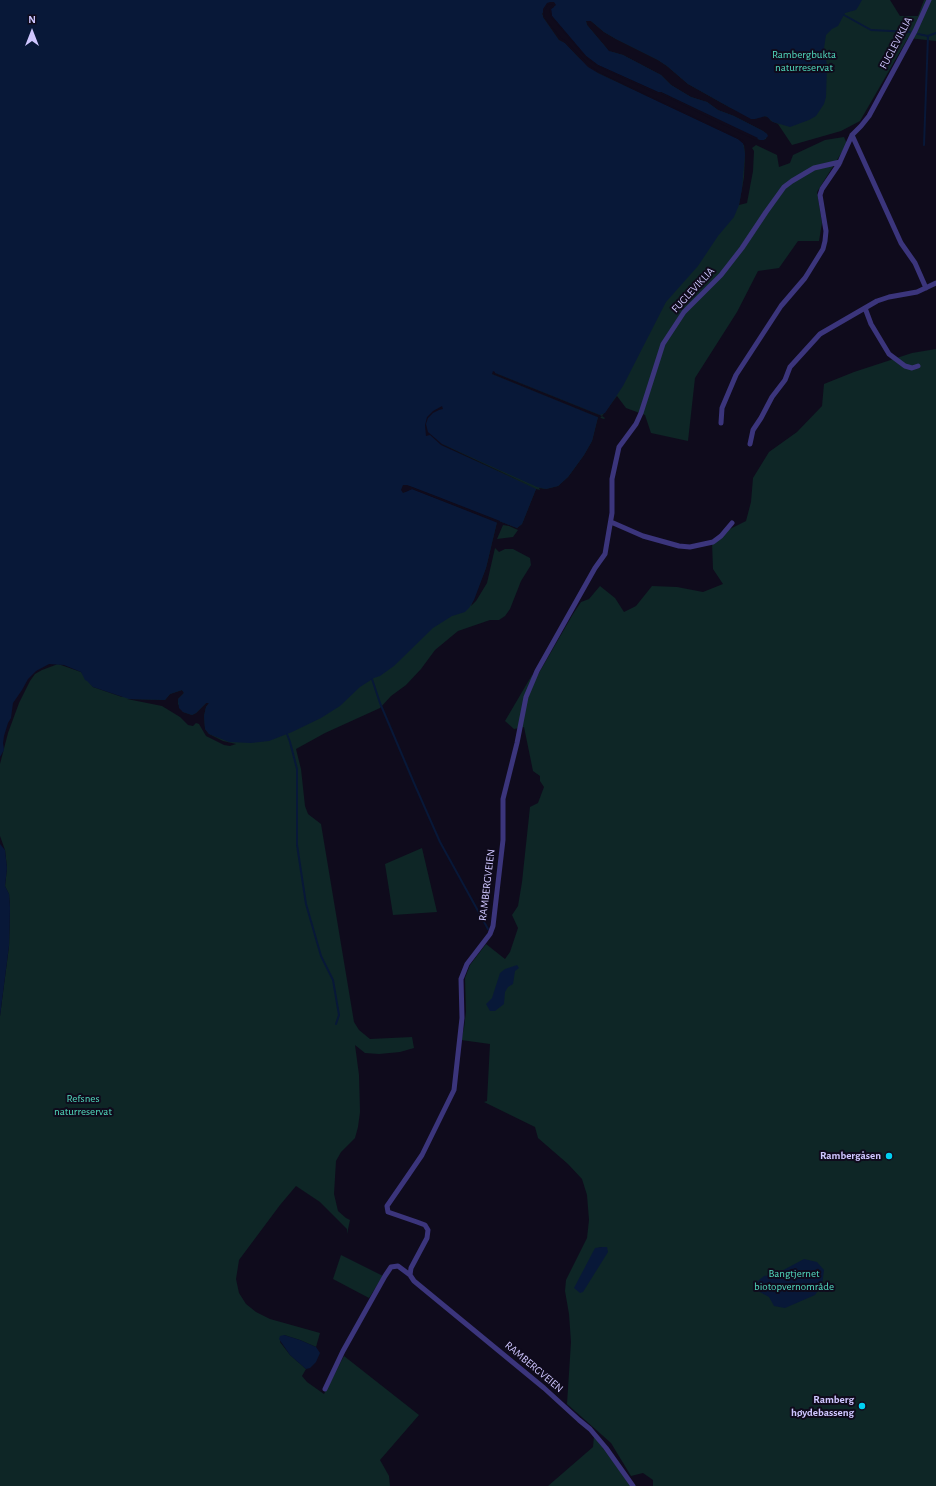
<!DOCTYPE html>
<html>
<head>
<meta charset="utf-8">
<style>
	body { margin:0 }
	#map { position:relative; width:936px; height:1486px; overflow:hidden; background:#0f0b1c; font-family:"Alegreya Sans",sans-serif }
	canvas { display:block }
	.north { position:absolute; left:12px; top:12px; width:40px; height:40px; -webkit-text-stroke:3px #0f0b1c; paint-order:stroke; rotate:0deg; font-size:11px; font-weight:700; line-height:16px; text-align:center; color:#cfc6ff }
	.north::after { content:''; display:block; margin:auto; width:14px; height:18px; background:#cfc6ff; clip-path:polygon(50% 0,100% 100%,50% 72%,0 100%) }
</style>
</head>
<body>
<div id="map">
<canvas width="936" height="1486"></canvas>
<div class="north">N</div>
</div>
<script>
const ctx = document.querySelector('canvas').getContext('2d');
ctx.lineJoin = 'round';
function fillPath(path, color) { ctx.fillStyle = color; ctx.fill(path, 'evenodd'); }
const shape = rows => new Path2D(rows.map(r => 'M' + r).join(''));
function trace(path, color, width, dash) { ctx.strokeStyle = color; ctx.lineWidth = width; ctx.lineCap = dash ? 'butt' : 'round'; ctx.setLineDash(dash || []); ctx.stroke(path); }
function write(font, color, halo, rows, align = 'center') {
  ctx.font = font + ' "Alegreya Sans",sans-serif'; ctx.lineWidth = 4; ctx.setLineDash([]); ctx.textBaseline = 'middle'; ctx.strokeStyle = halo; ctx.fillStyle = color; for (const [text, x, y, turn = 0] of rows) {
    ctx.save(); ctx.translate(x, y); ctx.rotate((+turn || 0) * Math.PI / 180); ctx.textAlign = isNaN(turn) ? turn : align; if (halo) ctx.strokeText(text, 0, 0); ctx.fillText(text, 0, 0); ctx.restore();
  }
}
const green = shape([
	[505,0,890,0,900,16,918,16,924,0,936,0,936,41,908,38,860,121,841,131,792,145,778,124,771,121,768,117,764,116,754,119,729,107,688,84,667,66,658,60,616,39,604,32,591,21,586,21,587,25,609,51,623,55,661,75,671,85,691,97,707,102,718,110,734,116,763,131,767,134,766,139,760,140,661,92,554,7,554,2,547,3,542,14,554,32,588,67,744,145,745,154,744,177,739,205,747,203,753,171,754,151,752,148,756,145,777,155,779,167,790,163,793,155,825,140,844,137,847,144,817,192,822,223,819,241,798,241,779,268,758,271,737,312,695,378,688,441,651,433,645,415,626,408,617,396,602,416,605,418,604,419,598,417,592,441,584,455,568,477,558,486,546,489,539,488,540,490,536,489,522,524,517,528,405,484,401,491,440,500,497,522,486,568,471,606,476,601,487,583,495,548,499,552,505,549,513,549,530,558,531,565,521,581,510,609,505,616,499,620,490,620,458,631,435,650,421,669,406,685,391,696,380,708,325,733,296,749,301,769,305,806,308,814,321,824,354,1022,359,1030,370,1039,412,1037,414,1048,400,1052,379,1054,365,1053,355,1045,359,1075,360,1112,358,1127,355,1138,341,1152,336,1161,334,1194,338,1211,346,1218,350,1220,347,1234,347,1229,320,1202,296,1186,280,1205,239,1260,236,1279,239,1293,246,1304,256,1312,270,1319,320,1333,316,1347,300,1340,284,1335,280,1342,290,1355,306,1369,302,1376,307,1382,324,1394,344,1356,419,1415,380,1460,389,1476,390,1486,0,1486,0,1016,9,946,10,908,9,894,5,886,7,868,5,850,0,836,0,764,8,733,19,703,30,681,35,674,42,670,58,664,81,672,93,687,122,697],
	[182,690,184,693,178,699,178,704,183,712,192,715,196,713,206,703,209,703,206,707,204,716,205,729,209,734,223,741,236,744,230,746,224,745,206,736,199,724,196,723,193,726,188,725,180,717,162,706,127,699,165,700,170,694],
	[936,349,936,1486,653,1486,653,1480,643,1473,631,1476,611,1443,567,1404,571,1342,569,1314,565,1291,566,1280,587,1238,589,1220,587,1195,582,1179,568,1164,538,1138,535,1127,484,1102,487,1101,490,1044,461,1040,464,1028,466,1012,465,978,470,965,486,944,505,959,510,952,518,928,512,915,518,906,522,882,530,807,538,803,544,787,540,781,540,776,533,771,524,727,514,729,505,721,532,675,536,678,573,614,581,602,589,599,600,586,615,598,624,612,636,606,652,586,677,587,703,592,723,584,713,569,712,542,726,531,746,521,751,502,753,478,769,452,797,432,822,406,824,384,854,372,912,353],
	[602,1247,580,1293,598,1248],
	[503,525,509,526,518,530,513,537,497,539],
	[422,848,437,912,393,915,385,864],
	[341,1255,383,1276,369,1298,333,1279],
	[594,1436,631,1486,548,1486,593,1447]
]);
const water = shape([
	[0,0,862,0,858,7,856,10,845,13,838,26,832,29,826,35,824,48,827,65,826,97,824,104,816,116,809,120,790,127,773,122,766,116,755,119,751,119,729,107,688,84,667,66,658,60,616,39,604,32,591,21,586,21,587,25,609,51,623,55,661,75,671,85,691,97,707,102,718,110,734,116,763,131,767,134,768,136,764,140,760,140,661,92,658,92,598,65,586,56,552,16,551,9,554,7,554,2,547,4,542,14,545,20,559,40,565,43,578,57,598,73,738,139,743,143,745,154,742,189,739,205,734,217,718,236,698,266,666,302,623,386,605,413,600,415,495,373,492,374,598,417,592,441,584,455,568,477,558,486,546,489,537,487,442,444,442,445,536,489,522,524,517,528,412,487,404,485,403,486,402,488,403,493,412,489,497,522,486,568,474,600,469,608,465,612,452,616,433,628,394,666,380,676,374,678,360,687,340,706,321,718,292,732,269,741,251,743,229,742,209,734,205,729,204,716,206,707,209,703,206,703,196,713,192,715,183,712,179,708,178,699,184,693,182,690,170,694,165,700,129,699,93,687,87,681,85,680,81,672,64,665,49,664,36,671,28,679,22,690,13,703,11,718,8,723,4,736,3,743,4,750,0,757],
	[0,844,5,850,7,868,5,886,9,894,10,908,9,946,0,1016],
	[517,965,519,968,515,971,513,984,508,987,505,992,504,1004,495,1011,490,1011,486,1004,492,998,500,973,505,969],
	[602,1247,607,1247,608,1252,583,1292,580,1293,574,1288,595,1248],
	[804,1259,817,1262,824,1270,822,1285,815,1295,785,1308,774,1306,769,1297,756,1290,754,1284,764,1276,776,1274],
	[284,1335,300,1340,316,1347,320,1353,316,1362,310,1368,306,1369,290,1355,279,1339,280,1336]
]);
const pier = shape([
	[550,2,554,2,556,5,551,9,552,16,586,56,598,65,658,92,661,92,758,138,756,140,736,131,661,94,657,94,597,66,585,57,551,17,549,9,553,5,552,4,548,5,545,10,544,17,561,38,566,41,589,65,599,72,739,138,744,141,746,146,738,139,598,73,588,67,565,43,559,40,543,17,543,9,547,3],
	[493,371,495,372,495,373,602,416,600,418,492,374],
	[442,406,443,409,439,410,433,413,428,418,426,424,428,432,442,444,540,490,441,445,430,435,426,436,425,425,427,417,433,411],
	[403,485,407,485,436,496,500,521,498,523,412,489,403,493,401,490]
]);
const stream = shape([
	[844,15,871,30,910,32],
	[918,34,928,36,936,33],
	[924,145,928,36],
	[372,679,380,703,414,783,440,842,488,929],
	[287,734,290,742,297,769,297,845,306,904,321,956,333,980,339,1015,336,1024]
]);
const street = shape([
	[852,135,901,243,915,263,926,288],
	[865,308,871,324,889,354,905,366,912,368,918,366],
	[721,423,722,408,736,375,781,306,805,278,823,249,825,241,826,231,820,195,822,189,839,164,852,135,861,126,869,116,915,31,929,0],
	[750,444,753,430,761,418,772,397,785,380,790,367,820,334,877,301,889,297,917,292,936,283],
	[611,522,643,536,679,546,690,547,713,542,721,536,732,523],
	[410,1275,411,1268,427,1238,428,1230,425,1225,417,1222,388,1212,387,1206,407,1177,422,1155,454,1090,462,1018,461,979,467,964,490,934,493,926,503,840,503,799,517,743,526,697,537,671,595,568,605,554,612,513,612,479,619,447,636,424,641,413,663,344,684,312,721,275,742,248,766,212,784,187,792,181,814,168,840,162],
	[325,1389,343,1351,385,1276,391,1267,398,1266,410,1275,414,1281,544,1388,579,1420,590,1429,606,1448,633,1486]
]);
const markers = [
	[889,1156,4,"#00d1f1"],
	[862,1406,4,"#00d1f1"]
];
const streetNames = [
	["FUGLEVIKLIA",896,43,-62],
	["FUGLEVIKLIA",693,290,-47],
	["RAMBERGVEIEN",487,885,-83],
	["RAMBERGVEIEN",534,1367,40]
];
const parkNames = [
	["Rambergbukta",804,55],
	["naturreservat",804,68],
	["Refsnes",83,1099],
	["naturreservat",83,1112],
	["Bangtjernet",794,1274],
	["biotopvernområde",794,1287]
];
const poiNames = [
	["Rambergåsen",881,1156],
	["Ramberg",854,1400],
	["høydebasseng",854,1413]
];
fillPath(green, '#0e2626');
fillPath(water, '#081838');
fillPath(pier, '#0f0b1c');
trace(stream, '#081838', 2);
trace(street, '#3b357c', 5);
for (const [x, y, r, color] of markers) { const dot = new Path2D(); dot.arc(x, y, r, 0, 2 * Math.PI); ctx.fillStyle = color; ctx.fill(dot); trace(dot, '#0f0b1c', 1.5); }
write('11px', '#cfc6ff', '#0f0b1c', streetNames);
write('11px', '#53dec0', '#0f0b1c', parkNames);
write('bold 11px', '#cfc6ff', '#0f0b1c', poiNames, 'right');
</script>
</body>
</html>
